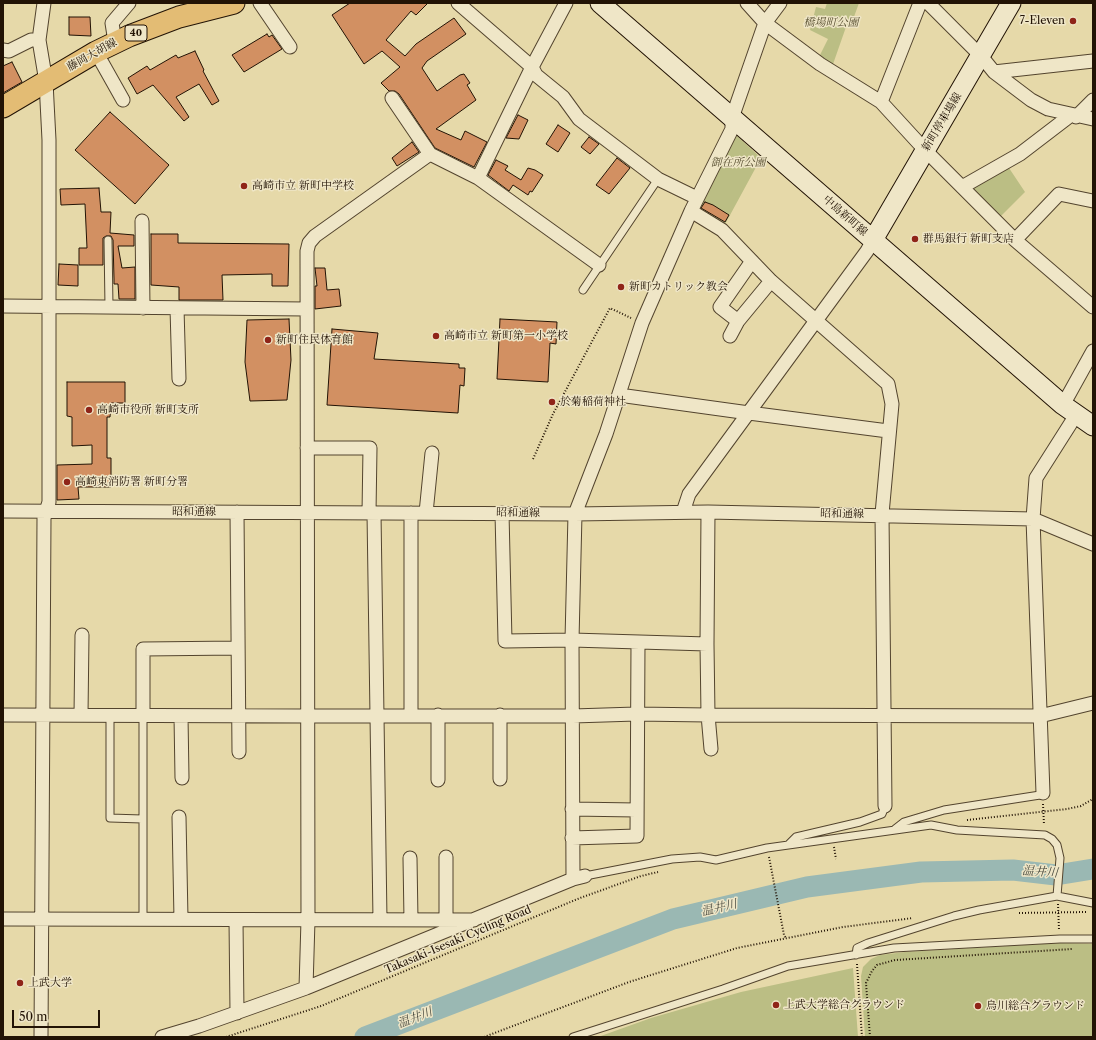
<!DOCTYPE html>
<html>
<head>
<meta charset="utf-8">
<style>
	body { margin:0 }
	#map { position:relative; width:1096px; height:1040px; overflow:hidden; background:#e6d9a9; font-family:"Libre Caslon Text",serif }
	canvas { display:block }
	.frame { position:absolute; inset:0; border:4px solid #221305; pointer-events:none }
	.scale { position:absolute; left:12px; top:1010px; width:88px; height:18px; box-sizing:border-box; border:2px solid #221305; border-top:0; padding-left:5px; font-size:12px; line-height:14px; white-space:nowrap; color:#221305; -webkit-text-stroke:3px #efe6c7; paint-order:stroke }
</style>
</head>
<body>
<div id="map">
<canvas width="1096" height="1040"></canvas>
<div class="frame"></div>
<div class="scale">50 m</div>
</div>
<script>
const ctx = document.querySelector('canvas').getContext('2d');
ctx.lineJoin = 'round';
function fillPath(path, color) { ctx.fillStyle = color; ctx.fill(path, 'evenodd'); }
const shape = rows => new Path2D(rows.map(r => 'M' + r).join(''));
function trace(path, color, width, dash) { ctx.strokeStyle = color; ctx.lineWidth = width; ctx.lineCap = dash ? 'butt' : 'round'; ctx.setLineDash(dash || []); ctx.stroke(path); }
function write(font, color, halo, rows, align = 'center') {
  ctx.font = font + ' "Libre Caslon Text","Noto Serif JP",serif'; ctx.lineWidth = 3; ctx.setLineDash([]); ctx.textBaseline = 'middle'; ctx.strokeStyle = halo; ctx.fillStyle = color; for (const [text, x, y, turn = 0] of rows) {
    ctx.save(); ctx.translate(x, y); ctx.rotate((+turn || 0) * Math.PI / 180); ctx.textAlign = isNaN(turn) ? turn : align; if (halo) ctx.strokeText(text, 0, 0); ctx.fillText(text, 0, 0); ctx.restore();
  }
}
const green = shape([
	[827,3,859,3,851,25,846,27,832,67,819,57,828,39,810,30,816,7,825,9],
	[736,135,761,158,723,228,696,211],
	[1007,165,1025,192,1001,216,973,191,973,185],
	[1060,943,1093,944,1093,1037,865,1037,861,976,863,967,871,959,880,955,905,952],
	[853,968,858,1037,598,1037,651,1018,741,992]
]);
const river = shape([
	[365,1037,673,919,807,887,921,872,1013,870,1056,875,1093,869]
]);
const building = shape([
	[350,3,428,3,416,15,411,11,386,40,405,56,416,44,454,18,466,34,427,61,422,68,437,91,460,75,464,74,470,83,467,85,476,100,436,129,461,140,465,131,487,142,474,167,435,148,399,94,395,91,389,91,381,83,400,67,382,51,364,64,332,15,350,3],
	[69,17,90,17,91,36,69,35,69,17],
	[267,34,269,37,272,35,282,49,244,72,232,55,267,34],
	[195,51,204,70,203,71,219,101,212,105,199,84,176,97,189,117,184,121,153,85,137,94,128,78,147,66,150,70,176,55,178,58,195,51],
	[12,62,22,82,3,93,3,66,12,62],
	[110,112,169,165,135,204,75,150,110,112],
	[518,115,528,120,519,139,506,138,518,115],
	[558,125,570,133,558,152,546,144,558,125],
	[589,137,599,144,590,154,581,147,589,137],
	[412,142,419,152,397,166,392,158,412,142],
	[617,158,630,168,609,194,596,185,617,158],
	[496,160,508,166,505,170,521,180,528,168,535,170,543,175,532,192,530,191,528,195,513,185,509,191,488,175,496,160],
	[99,188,101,212,111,212,110,233,134,235,134,246,118,246,122,268,135,267,135,299,119,299,118,284,114,284,114,279,113,240,111,236,106,236,103,238,103,265,79,265,79,248,87,248,85,204,61,205,60,189,99,188],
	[705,202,713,205,729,215,725,222,701,208,705,202],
	[151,234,178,234,178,243,289,244,288,286,272,286,272,274,222,275,223,300,179,300,179,287,151,285,151,234],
	[59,264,78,265,78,286,58,285,59,264],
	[315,268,325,268,327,290,339,289,341,306,315,309,315,286,317,286,315,268],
	[289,319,291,360,287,400,250,401,245,362,247,320,289,319],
	[500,319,557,322,556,344,550,343,548,382,497,379,500,319],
	[332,329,378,333,374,359,459,364,459,368,465,368,464,386,460,385,458,413,327,405,332,329],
	[67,382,125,382,125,403,111,403,110,417,107,417,107,458,111,458,111,487,78,487,79,499,57,500,57,465,92,464,92,445,72,446,72,417,67,416,67,382]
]);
const path = shape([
	[533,459,553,414,610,308,631,318],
	[1043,804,1044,825],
	[967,820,1067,809,1081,806,1093,799],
	[834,847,836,859],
	[769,857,784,935,786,938],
	[1058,904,1059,930],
	[1019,913,1086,912],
	[857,964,862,1037],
	[226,1037,321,1006,580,898,641,876,658,872],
	[484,1037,629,982,737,948,843,927,913,918],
	[870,1037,866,983,872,971,877,965,895,960,1072,949]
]);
const service = shape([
	[108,240,109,307],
	[583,290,658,179],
	[110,715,110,818,142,819],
	[895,829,904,822,944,810,1040,795,1043,793],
	[789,844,796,837,860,822,882,814,885,806],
	[585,876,672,859,700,857,716,860,767,848,931,825,957,830,1045,835,1052,839,1057,845,1060,858,1057,896],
	[143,919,143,716],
	[856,955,857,948,868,943,954,916,979,910,1057,896,1093,903],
	[573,1037,723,989,788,966,894,948,1060,939,1093,939]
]);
const minor = shape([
	[260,3,290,47],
	[458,3,532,67,536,75,563,97,579,119,658,179,697,198],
	[747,3,765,23,820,64,881,102,925,150,1015,240,1093,307],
	[928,3,981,56,994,72,1031,100,1048,109,1093,119],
	[115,42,112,23,129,3],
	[3,50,9,51,31,40,39,40],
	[96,52,123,100],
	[994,72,1093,61],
	[392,98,430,154,478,178,599,265],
	[881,102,920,3],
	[1076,117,1093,100],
	[478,178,532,67,566,3],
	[962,187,1020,154,1071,115],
	[691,211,722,230,771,281,888,384,892,404,882,514,885,806],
	[142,221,143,308],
	[1015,240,1059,194,1093,201],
	[3,306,306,309],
	[177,308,179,379],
	[738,321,720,307,752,261],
	[730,336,738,321,771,281],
	[619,395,749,413,888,431],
	[1063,405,1093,351],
	[307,448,370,448,369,513],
	[3,511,575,514,708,512,1033,519,1093,544],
	[237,512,239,752],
	[683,512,689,494,867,251,873,240],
	[708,512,707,644,708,715,711,749],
	[374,513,380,920],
	[426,513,432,453],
	[502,513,505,641,572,640,707,644],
	[3,715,308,716,573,716,636,714,708,715,1040,716,1093,703],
	[81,715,82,635],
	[411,715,411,513],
	[143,716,143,649,238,648],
	[181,716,182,778],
	[500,779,500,715],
	[438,780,438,715],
	[1043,793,1033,519,1036,478,1076,415],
	[572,809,636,810],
	[179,817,181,919],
	[572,838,637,836,638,643],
	[410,858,411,920],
	[573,879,572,640,575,514,606,434,642,323,691,211,732,129,732,118,765,23,780,3],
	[3,919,474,920],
	[236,920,237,1013],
	[446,920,446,857],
	[306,988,308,920,307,251,309,243,315,236,430,154],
	[41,1037,44,518,49,502,49,140,46,82,39,40,44,3],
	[162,1037,199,1026,306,988,573,879,585,876]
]);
const secondary = shape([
	[600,3,1040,385,1063,405,1093,426],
	[873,240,1011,3]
]);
const primary = shape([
	[3,107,96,52,129,36,179,17,234,3]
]);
const markers = [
	[1073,21,4,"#8f2418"],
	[244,186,4,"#8f2418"],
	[915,239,4,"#8f2418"],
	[621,287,4,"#8f2418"],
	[436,336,4,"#8f2418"],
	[268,340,4,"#8f2418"],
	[552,402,4,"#8f2418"],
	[89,410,4,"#8f2418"],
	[67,482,4,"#8f2418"],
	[20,983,4,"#8f2418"],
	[776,1005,4,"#8f2418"],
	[978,1006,4,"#8f2418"]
];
const shields = [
	[136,33,22]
];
const shieldNames = [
	["40",136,33]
];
const poiNames = [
	["7-Eleven",1065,21,"right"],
	["高崎市立 新町中学校",252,186],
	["群馬銀行 新町支店",923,239],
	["新町カトリック教会",629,287],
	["高崎市立 新町第一小学校",444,336],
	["新町住民体育館",276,340],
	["於菊稲荷神社",560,402],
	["高崎市役所 新町支所",97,410],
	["高崎東消防署 新町分署",75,482],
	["上武大学",28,983],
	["上武大学総合グラウンド",784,1005],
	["烏川総合グラウンド",986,1006]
];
const parkNames = [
	["橋場町公園",831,23],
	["御在所公園",738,163]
];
const streetNames = [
	["藤岡大胡線",92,55,-29],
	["新町停車場線",942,122,-59],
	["中島新町線",845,216,41],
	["昭和通線",194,512],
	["昭和通線",518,513,1],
	["昭和通線",842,514,1],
	["Takasaki-Isesaki Cycling Road",458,940,-23]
];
const waterNames = [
	["温井川",1040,872,4],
	["温井川",719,908,-13],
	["温井川",415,1018,-21]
];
fillPath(green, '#bbbe84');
trace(river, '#9ab8b3', 21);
fillPath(building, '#d29062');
trace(building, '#221305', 1);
trace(service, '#53442e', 9);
trace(minor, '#53442e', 15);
trace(secondary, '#221305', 21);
trace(primary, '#221305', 23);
trace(path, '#221305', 2, [1, 2]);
trace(service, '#efe6c7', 7);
trace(minor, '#efe6c7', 13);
trace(secondary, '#efe6c7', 19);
trace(primary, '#e3bc74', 21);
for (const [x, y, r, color] of markers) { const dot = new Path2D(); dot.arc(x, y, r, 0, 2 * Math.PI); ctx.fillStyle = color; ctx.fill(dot); trace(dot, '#efe6c7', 1.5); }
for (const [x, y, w] of shields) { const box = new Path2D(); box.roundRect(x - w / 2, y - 8, w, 16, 3); ctx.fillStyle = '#efe6c7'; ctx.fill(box); trace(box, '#221305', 1); }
write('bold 10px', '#221305', null, shieldNames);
write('11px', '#221305', '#efe6c7', poiNames, 'left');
write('italic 11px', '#584f31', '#efe6c7', parkNames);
write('11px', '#221305', '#efe6c7', streetNames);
write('italic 12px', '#4c4d42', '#efe6c7', waterNames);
</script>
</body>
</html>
